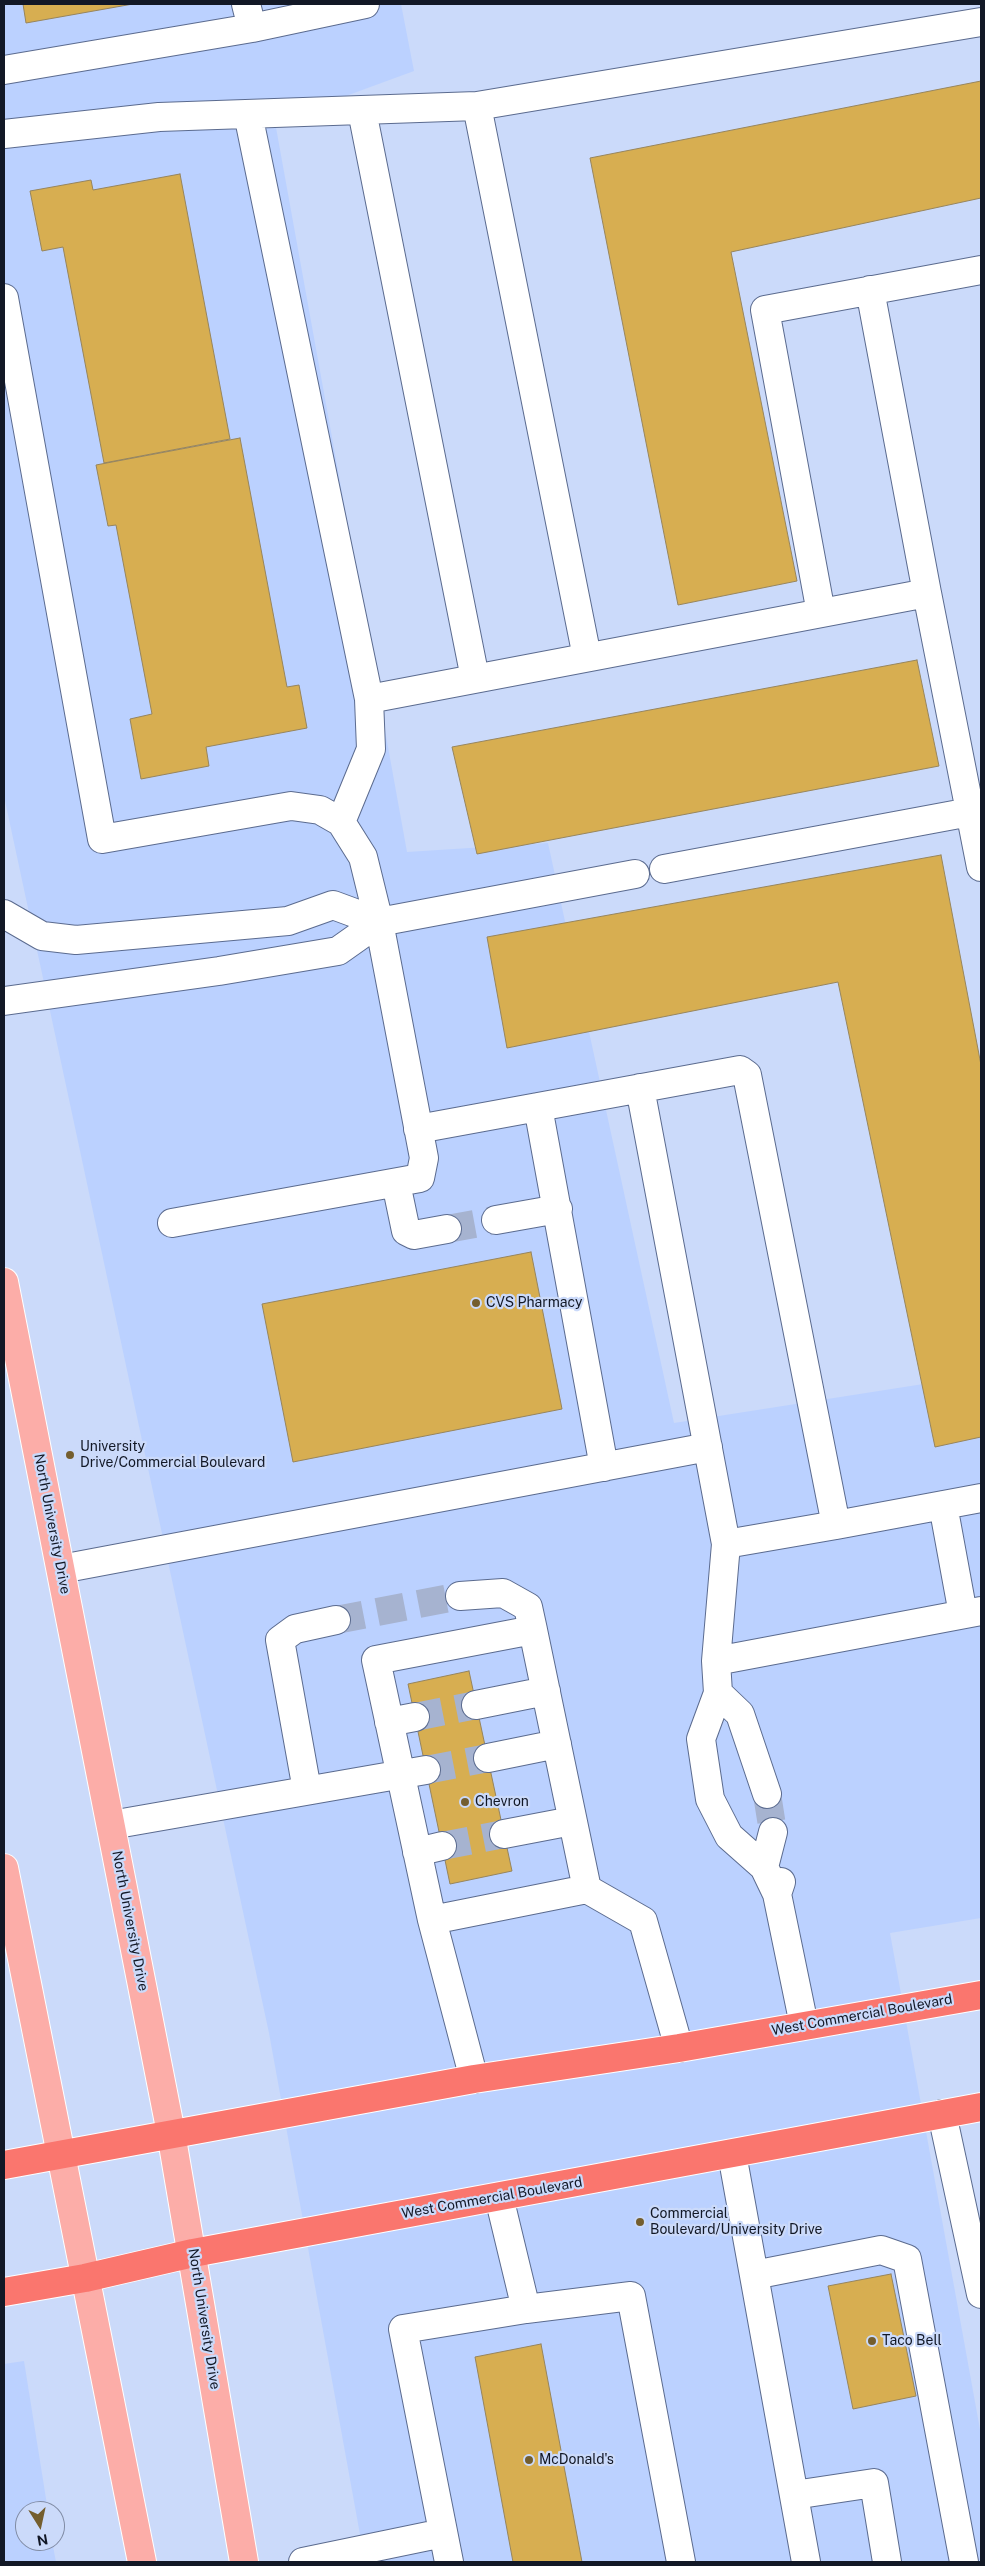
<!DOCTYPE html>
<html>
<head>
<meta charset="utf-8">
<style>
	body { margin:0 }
	#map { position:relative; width:985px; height:2566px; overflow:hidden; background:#cbdafa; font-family:"Public Sans",sans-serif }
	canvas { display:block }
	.frame { position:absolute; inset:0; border:5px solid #121826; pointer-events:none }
	.north { position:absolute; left:15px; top:2501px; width:50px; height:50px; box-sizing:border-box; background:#cbdafa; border:1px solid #818ca5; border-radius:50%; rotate:170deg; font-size:14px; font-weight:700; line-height:20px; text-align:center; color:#121826 }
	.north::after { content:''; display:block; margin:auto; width:18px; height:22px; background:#745e2e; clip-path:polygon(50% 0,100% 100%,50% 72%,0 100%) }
</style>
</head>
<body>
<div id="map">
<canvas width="985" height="2566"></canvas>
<div class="frame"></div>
<div class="north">N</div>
</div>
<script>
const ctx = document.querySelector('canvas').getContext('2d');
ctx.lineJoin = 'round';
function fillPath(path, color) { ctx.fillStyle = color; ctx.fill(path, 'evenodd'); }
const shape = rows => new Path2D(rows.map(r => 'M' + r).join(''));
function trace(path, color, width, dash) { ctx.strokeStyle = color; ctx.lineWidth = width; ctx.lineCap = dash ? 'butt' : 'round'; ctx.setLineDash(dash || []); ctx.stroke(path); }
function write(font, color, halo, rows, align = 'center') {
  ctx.font = font + ' "Public Sans",sans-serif'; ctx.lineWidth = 4.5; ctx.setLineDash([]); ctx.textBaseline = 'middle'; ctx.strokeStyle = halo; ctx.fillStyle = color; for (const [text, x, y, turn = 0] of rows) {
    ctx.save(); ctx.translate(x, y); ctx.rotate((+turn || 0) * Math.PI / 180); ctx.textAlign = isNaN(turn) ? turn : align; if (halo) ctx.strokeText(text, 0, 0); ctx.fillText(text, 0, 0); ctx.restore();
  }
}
const built = shape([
	[4,4,401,4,414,71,275,122,407,852,548,843,674,1423,981,1375,981,1918,890,1933,981,2435,981,2562,365,2562,269,2033,4,796],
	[24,2361,48,2511,25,2511,25,2541,52,2541,56,2562,4,2562,4,2364]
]);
const building = shape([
	[23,4,133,4,26,23,23,4],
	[981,81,981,198,731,252,797,581,678,605,590,158,981,81],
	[180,174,230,439,104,463,63,247,42,251,30,191,91,180,93,190,180,174],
	[240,438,287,687,299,685,307,728,206,747,209,766,141,779,130,719,152,714,116,525,108,526,96,465,240,438],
	[917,660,939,766,477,854,452,747,917,660],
	[941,855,981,1065,981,1437,935,1447,838,982,507,1048,487,937,941,855],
	[531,1252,562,1409,293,1462,262,1304,531,1252],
	[469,1671,512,1871,450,1884,408,1684,469,1671],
	[891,2274,916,2396,853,2409,828,2286,891,2274],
	[541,2344,582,2562,513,2562,475,2357,541,2344]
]);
const minorTunnel = shape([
	[447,1229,496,1220],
	[336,1620,460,1596],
	[415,1717,476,1705],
	[426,1770,488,1758],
	[767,1794,773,1832],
	[442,1846,504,1834]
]);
const minor = shape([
	[246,4,252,28],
	[4,70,252,28,365,4],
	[477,106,587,657],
	[362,111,475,678],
	[248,114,369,699],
	[4,134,159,117,477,106,981,22],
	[870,290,927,593],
	[4,298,102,839,291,806,320,810,341,822,363,857,379,922,424,1158,420,1178,172,1223],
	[821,613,765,310,981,270],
	[341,822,371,749,369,699,927,593,981,867],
	[664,869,970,812],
	[4,914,42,936,76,940,288,921,333,905,379,922],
	[4,1001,219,971,338,951,379,922,635,874],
	[640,1088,726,1544,716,1661,718,1693,701,1739,710,1799,729,1836,764,1867,777,1894],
	[538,1107,604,1467],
	[418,1129,740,1070,747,1075,836,1525,981,1498],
	[396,1183,406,1231,414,1235,447,1229],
	[496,1220,558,1209],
	[943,1505,963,1614],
	[726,1544,836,1525],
	[61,1569,708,1447],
	[460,1596,503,1593,528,1607,533,1630],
	[716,1661,981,1611],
	[718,1693,740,1714,767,1794],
	[476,1705,546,1691],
	[389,1722,415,1717],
	[488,1758,557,1744],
	[307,1790,280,1640,295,1629,336,1620],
	[111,1825,426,1770],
	[504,1834,572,1821],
	[417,1852,442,1846],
	[764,1867,773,1832],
	[781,1882,777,1894,804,2025],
	[432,1920,376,1660,533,1630,587,1889],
	[474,2079,432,1920,587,1889,643,1921,679,2048],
	[942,2114,981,2294],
	[732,2154,806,2562],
	[754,2275,881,2250,907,2259,964,2562],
	[526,2309,631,2296,681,2562],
	[794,2495,874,2483,887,2562],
	[303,2562,443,2533],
	[449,2562,403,2329,526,2309,499,2197]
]);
const major = shape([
	[4,1282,171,2133,244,2562],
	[4,1868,142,2562]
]);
const highway = shape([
	[4,2165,474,2079,679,2048,981,1995],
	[4,2292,85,2278,193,2253,981,2107]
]);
const markers = [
	[476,1303,5,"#745e2e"],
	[70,1455,5,"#745e2e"],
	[465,1802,5,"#745e2e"],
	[640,2222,5,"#745e2e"],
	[872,2341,5,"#745e2e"],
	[529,2460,5,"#745e2e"]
];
const poiNames = [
	["CVS Pharmacy",486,1303],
	["University",80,1447],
	["Drive/Commercial Boulevard",80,1463],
	["Chevron",475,1802],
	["Commercial",650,2214],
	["Boulevard/University Drive",650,2230],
	["Taco Bell",882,2341],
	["McDonald's",539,2460]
];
const streetNames = [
	["North University Drive",52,1524,79],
	["North University Drive",130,1921,79],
	["West Commercial Boulevard",862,2015,-10],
	["West Commercial Boulevard",492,2198,-10],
	["North University Drive",204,2319,81]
];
fillPath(built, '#bbd1ff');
fillPath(building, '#d7ae51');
trace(building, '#97855d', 1);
trace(minorTunnel, '#a6b3d0', 28, [28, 14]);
trace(minor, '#5b6b8f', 30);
trace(major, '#fff', 30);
trace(highway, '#fff', 30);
trace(minor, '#fff', 28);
trace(major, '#fcada8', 28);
trace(highway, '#fa766e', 28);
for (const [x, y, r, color] of markers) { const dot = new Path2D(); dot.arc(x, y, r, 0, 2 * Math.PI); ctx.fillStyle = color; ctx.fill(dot); trace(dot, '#cbdafa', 2); }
write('14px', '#121826', '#cbdafa', poiNames, 'left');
write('14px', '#121826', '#cbdafa', streetNames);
</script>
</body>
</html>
